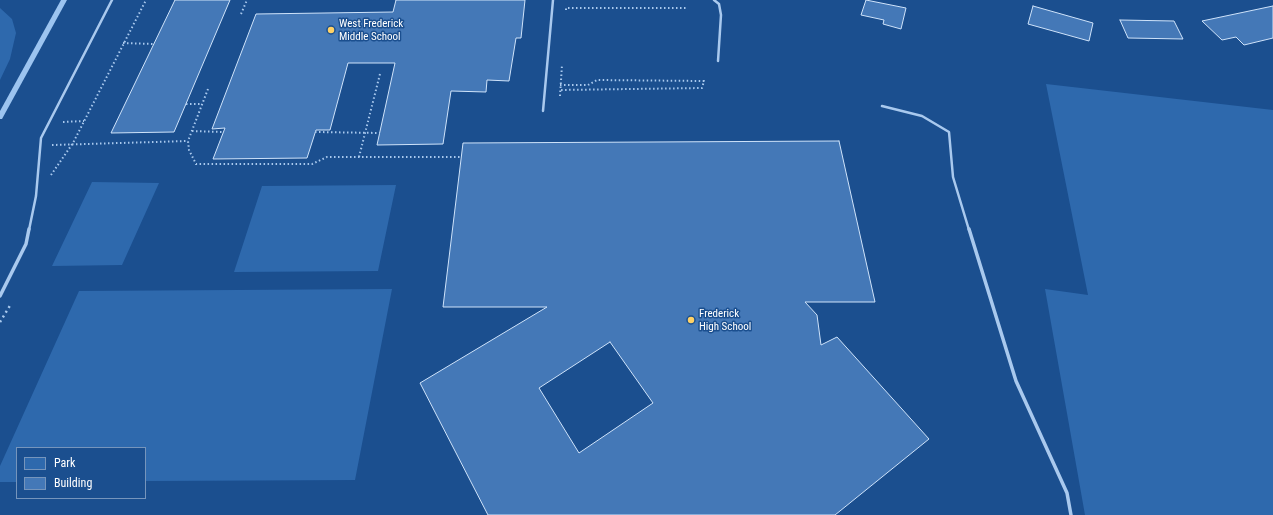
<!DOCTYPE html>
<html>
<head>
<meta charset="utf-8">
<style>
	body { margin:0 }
	#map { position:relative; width:1273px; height:515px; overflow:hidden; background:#1b4f8f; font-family:"Roboto Condensed",sans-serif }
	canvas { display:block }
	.legend { position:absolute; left:16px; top:447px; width:130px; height:52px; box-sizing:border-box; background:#1b4f8f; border:1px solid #7695bc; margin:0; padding:5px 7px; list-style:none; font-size:12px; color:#fff }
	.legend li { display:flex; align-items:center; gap:8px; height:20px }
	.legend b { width:20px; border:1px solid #7695bc }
</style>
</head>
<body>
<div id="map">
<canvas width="1273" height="515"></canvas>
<ul class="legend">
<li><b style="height:11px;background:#2e69ad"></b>Park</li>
<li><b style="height:11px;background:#4478b7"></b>Building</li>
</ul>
</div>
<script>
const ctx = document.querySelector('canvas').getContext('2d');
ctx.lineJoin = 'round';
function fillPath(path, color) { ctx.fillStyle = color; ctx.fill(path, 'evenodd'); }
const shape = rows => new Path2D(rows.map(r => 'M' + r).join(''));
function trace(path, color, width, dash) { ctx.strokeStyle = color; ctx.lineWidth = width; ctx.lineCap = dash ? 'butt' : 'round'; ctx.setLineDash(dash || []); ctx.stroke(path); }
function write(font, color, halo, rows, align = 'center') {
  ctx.font = font + ' "Roboto Condensed",sans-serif'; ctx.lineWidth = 3; ctx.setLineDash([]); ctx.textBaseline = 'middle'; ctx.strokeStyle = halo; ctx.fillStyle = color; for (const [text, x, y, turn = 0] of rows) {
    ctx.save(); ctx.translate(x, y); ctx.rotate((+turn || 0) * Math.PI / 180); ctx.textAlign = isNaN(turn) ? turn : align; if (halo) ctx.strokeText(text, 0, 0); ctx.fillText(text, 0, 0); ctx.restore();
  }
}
const green = shape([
	[0,8,12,19,16,33,10,59,0,80],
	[1046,84,1273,110,1273,515,1085,515,1045,289,1088,295],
	[92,182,159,183,122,265,52,266],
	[396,185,378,271,234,272,262,186],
	[392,289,355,480,145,481,145,448,17,448,17,482,0,482,0,466,79,291]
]);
const stream = shape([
	[61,0,67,0,2,119,0,119,0,111,61,0]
]);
const building = shape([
	[175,0,230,0,174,132,111,133,175,0],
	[396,0,525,0,521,38,516,38,509,81,487,80,486,92,451,91,443,144,377,145,395,63,348,63,330,130,316,130,307,158,213,159,225,128,212,129,256,14,393,12,396,0],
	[866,0,906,8,901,29,883,24,884,20,861,15,866,0],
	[1033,6,1093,23,1089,41,1028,24,1033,6],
	[1273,6,1273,38,1244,45,1236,37,1222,40,1202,21,1273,6],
	[1120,20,1174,21,1183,39,1128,38,1120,20],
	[839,141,875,302,805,302,817,315,821,345,837,337,929,439,835,515,488,515,420,383,547,307,443,307,463,143,839,141],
	[610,342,653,403,579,453,539,388,610,342]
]);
const pathFar1 = shape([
	[566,10,566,8,686,8],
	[241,14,247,0],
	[123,43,153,44],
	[560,85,588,85,597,80,704,81,702,88,560,90],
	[208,89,188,141,189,150,196,164,312,164,327,157,460,157],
	[560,96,562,65],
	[186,104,202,104],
	[63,122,84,121],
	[192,131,223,132],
	[315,132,380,133],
	[52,145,188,141],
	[359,157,380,74],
	[51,175,73,143,146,0]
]);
const path = shape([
	[0,322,11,304]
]);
const laneFar1 = shape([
	[714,0,719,4,721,15,718,61],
	[882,106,922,116,949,132,953,177,969,230],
	[543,111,553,0],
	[29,230,36,196,41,138,112,0]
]);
const lane = shape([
	[969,229,1016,381,1067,493,1071,515],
	[0,296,26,244,29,229]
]);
const markers = [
	[331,30,4,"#ffd166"],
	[691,320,4,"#ffd166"]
];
const poiNames = [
	["West Frederick",339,24],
	["Middle School",339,37],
	["Frederick",699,314],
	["High School",699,327]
];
fillPath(green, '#2e69ad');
fillPath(stream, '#9cc4f0');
fillPath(building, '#4478b7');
trace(building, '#cfe3fa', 1);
trace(pathFar1, '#a9c9ee', 2, [1.5, 2.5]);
trace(path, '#a9c9ee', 2.5, [2, 3.5]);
trace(laneFar1, '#a9c9ee', 2.5);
trace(lane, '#a9c9ee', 3.5);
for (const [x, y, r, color] of markers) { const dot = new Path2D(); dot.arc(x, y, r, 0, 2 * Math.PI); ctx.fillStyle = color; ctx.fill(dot); trace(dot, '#1b4f8f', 1.5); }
write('11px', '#fff', '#1b4f8f', poiNames, 'left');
</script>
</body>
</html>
